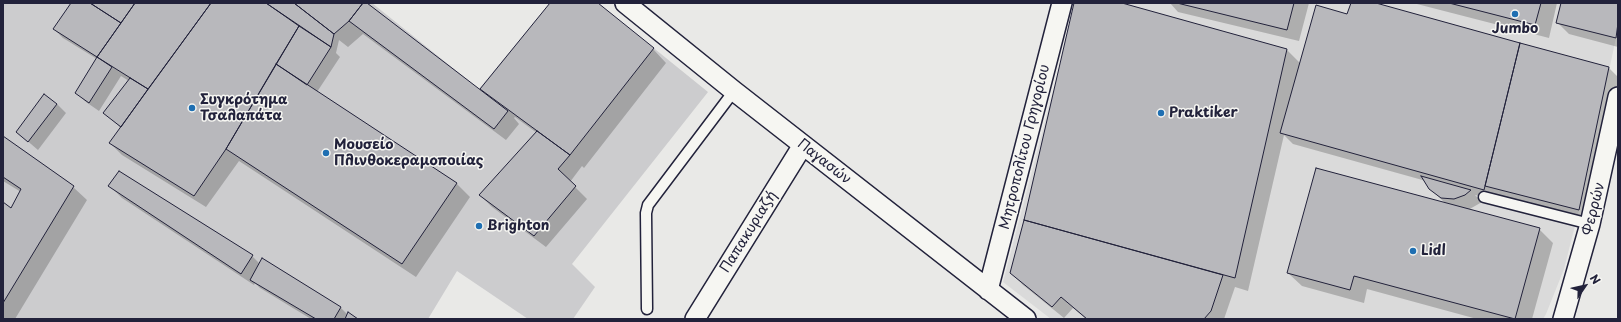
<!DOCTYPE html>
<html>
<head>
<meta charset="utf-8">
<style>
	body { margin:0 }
	#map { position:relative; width:1621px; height:322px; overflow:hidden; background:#e9e9e7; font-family:"Playpen Sans",sans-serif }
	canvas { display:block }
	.frame { position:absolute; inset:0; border:4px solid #22223b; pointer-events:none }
	.north { position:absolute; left:1565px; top:266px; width:40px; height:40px; -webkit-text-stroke:3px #f6f6f2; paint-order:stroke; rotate:56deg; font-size:11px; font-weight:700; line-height:16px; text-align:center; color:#22223b }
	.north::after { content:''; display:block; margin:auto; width:14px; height:18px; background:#22223b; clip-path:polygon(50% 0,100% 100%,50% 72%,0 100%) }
</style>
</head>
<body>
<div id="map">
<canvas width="1621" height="322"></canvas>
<div class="frame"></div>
<div class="north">N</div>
</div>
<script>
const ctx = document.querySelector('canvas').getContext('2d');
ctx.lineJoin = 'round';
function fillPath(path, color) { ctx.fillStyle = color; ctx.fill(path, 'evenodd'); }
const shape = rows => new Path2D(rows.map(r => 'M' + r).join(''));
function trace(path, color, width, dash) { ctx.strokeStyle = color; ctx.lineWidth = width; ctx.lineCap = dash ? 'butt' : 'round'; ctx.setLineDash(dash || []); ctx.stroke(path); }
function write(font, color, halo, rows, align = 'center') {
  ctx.font = font + ' "Playpen Sans",sans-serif'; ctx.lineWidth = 3; ctx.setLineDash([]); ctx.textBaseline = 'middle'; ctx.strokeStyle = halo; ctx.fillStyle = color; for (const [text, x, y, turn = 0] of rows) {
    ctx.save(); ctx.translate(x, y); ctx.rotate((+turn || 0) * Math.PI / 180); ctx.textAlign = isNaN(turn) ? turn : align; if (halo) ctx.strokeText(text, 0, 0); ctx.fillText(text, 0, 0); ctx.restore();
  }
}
const built = shape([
	[1076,3,1618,3,1618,23,1616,38,1579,210,1564,269,1546,314,1543,319,1051,319,1003,282]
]);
const green = shape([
	[3,3,372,3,479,89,550,3,598,3,708,92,572,264,595,287,573,319,528,319,457,271,428,319,3,319]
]);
const shadow = shape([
	[72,3,365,3,483,94,484,93,481,89,551,3,596,3,653,49,666,63,584,168,582,166,570,182,587,199,546,247,492,207,480,195,537,133,515,117,514,118,519,124,506,140,363,34,348,47,339,40,336,53,340,57,317,92,457,184,470,197,416,277,239,161,206,207,122,155,110,143,121,128,105,113,129,81,121,76,99,111,86,102,77,93,97,59,63,38,54,29],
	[1075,3,1118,3,1287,50,1301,64,1348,15,1352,3,1372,3,1609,68,1618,77,1618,93,1591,221,1475,195,1482,202,1468,210,1539,229,1553,243,1532,319,1477,319,1367,289,1364,303,1302,286,1288,273,1446,204,1430,188,1426,181,1293,144,1284,135,1248,291,1235,287,1224,319,1086,319,1073,308,1064,318,1023,285,1011,273,1025,220],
	[1170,3,1309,3,1299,41,1178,12],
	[1413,3,1557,3,1549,38],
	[1562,3,1618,3,1618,47,1569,34,1557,22],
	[57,104,66,113,38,150,17,132],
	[3,137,73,187,87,200,15,319,3,319,3,203,11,209,21,192,3,181],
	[110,186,252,256,260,264,340,307,348,315,356,319,311,319,260,288,255,283,254,285,122,198]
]);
const building = shape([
	[71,3,90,3,121,23,97,57,53,29,71,3],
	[90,3,135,3,121,23,90,3],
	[135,3,211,3,148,89,97,57,135,3],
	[211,3,266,3,299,26,226,149,194,196,109,143,211,3],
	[266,3,294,3,334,34,331,47,266,3],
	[294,3,363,3,349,21,334,34,294,3],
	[363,3,367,3,508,111,494,129,349,21,363,3],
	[550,3,598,3,654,48,570,155,480,89,550,3],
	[1074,3,1122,3,1287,49,1235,278,1024,220,1074,3],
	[1177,3,1294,3,1287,30,1177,3],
	[1351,3,1376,3,1520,43,1484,190,1280,133,1316,5,1347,14,1351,3],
	[1449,3,1541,3,1535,25,1449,3],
	[1561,3,1618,3,1618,23,1616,38,1556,23,1561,3],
	[299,26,331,47,307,85,276,64,299,26],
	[1520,43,1609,67,1579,210,1485,186,1520,43],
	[97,57,112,67,89,103,75,93,97,57],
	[276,64,457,183,402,264,226,149,276,64],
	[130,78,148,89,121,127,103,113,130,78],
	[44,94,57,104,28,142,16,132,44,94],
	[537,131,570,155,558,169,576,186,534,236,479,195,537,131],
	[3,136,74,186,3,303,3,202,11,208,21,189,3,177,3,136],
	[1316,168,1540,228,1515,319,1354,276,1350,290,1287,273,1316,168],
	[119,171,253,255,241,274,108,186,119,171],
	[1421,176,1471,190,1465,195,1454,199,1441,198,1429,189,1421,176],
	[1024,220,1223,275,1211,311,1204,319,1087,319,1061,297,1052,307,1010,273,1024,220],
	[262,258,341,307,334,319,316,319,250,280,262,258],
	[348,312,358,319,345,319,348,312]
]);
const service = shape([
	[1484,197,1590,224],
	[647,309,646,213,648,205,734,91]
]);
const minor = shape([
	[625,3,734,91,1026,319],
	[988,290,1062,3],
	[695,319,803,145],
	[1563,319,1590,224,1618,97]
]);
const markers = [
	[1515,14,4,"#1f6fb2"],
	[192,108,4,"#1f6fb2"],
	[1161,113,4,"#1f6fb2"],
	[326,153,4,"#1f6fb2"],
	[479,226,4,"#1f6fb2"],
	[1413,251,4,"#1f6fb2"]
];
const poiNames = [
	["Jumbo",1515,29,"center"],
	["Συγκρότημα",200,100],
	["Τσαλαπάτα",200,116],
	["Praktiker",1169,113],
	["Μουσείο",334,145],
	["Πλινθοκεραμοποιίας",334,161],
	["Brighton",487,226],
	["Lidl",1421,251]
];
const streetNames = [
	["Μητροπολίτου Γρηγορίου",1025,147,-76],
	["Παγασών",824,162,38],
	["Φερρών",1594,209,-76],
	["Παπακυριαζή",749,232,-58]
];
fillPath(built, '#dadada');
fillPath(green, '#ccccce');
fillPath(shadow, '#0003');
fillPath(building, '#b8b8bc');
trace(building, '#22223b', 1);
trace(service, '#22223b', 13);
trace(minor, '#22223b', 22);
trace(service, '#f6f6f2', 10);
trace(minor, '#f6f6f2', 19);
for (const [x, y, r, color] of markers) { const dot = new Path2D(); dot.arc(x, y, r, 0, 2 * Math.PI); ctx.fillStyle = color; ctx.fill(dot); trace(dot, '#f6f6f2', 1.5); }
write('bold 14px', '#22223b', '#f6f6f2', poiNames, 'left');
write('14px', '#22223b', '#f6f6f2', streetNames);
</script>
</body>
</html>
